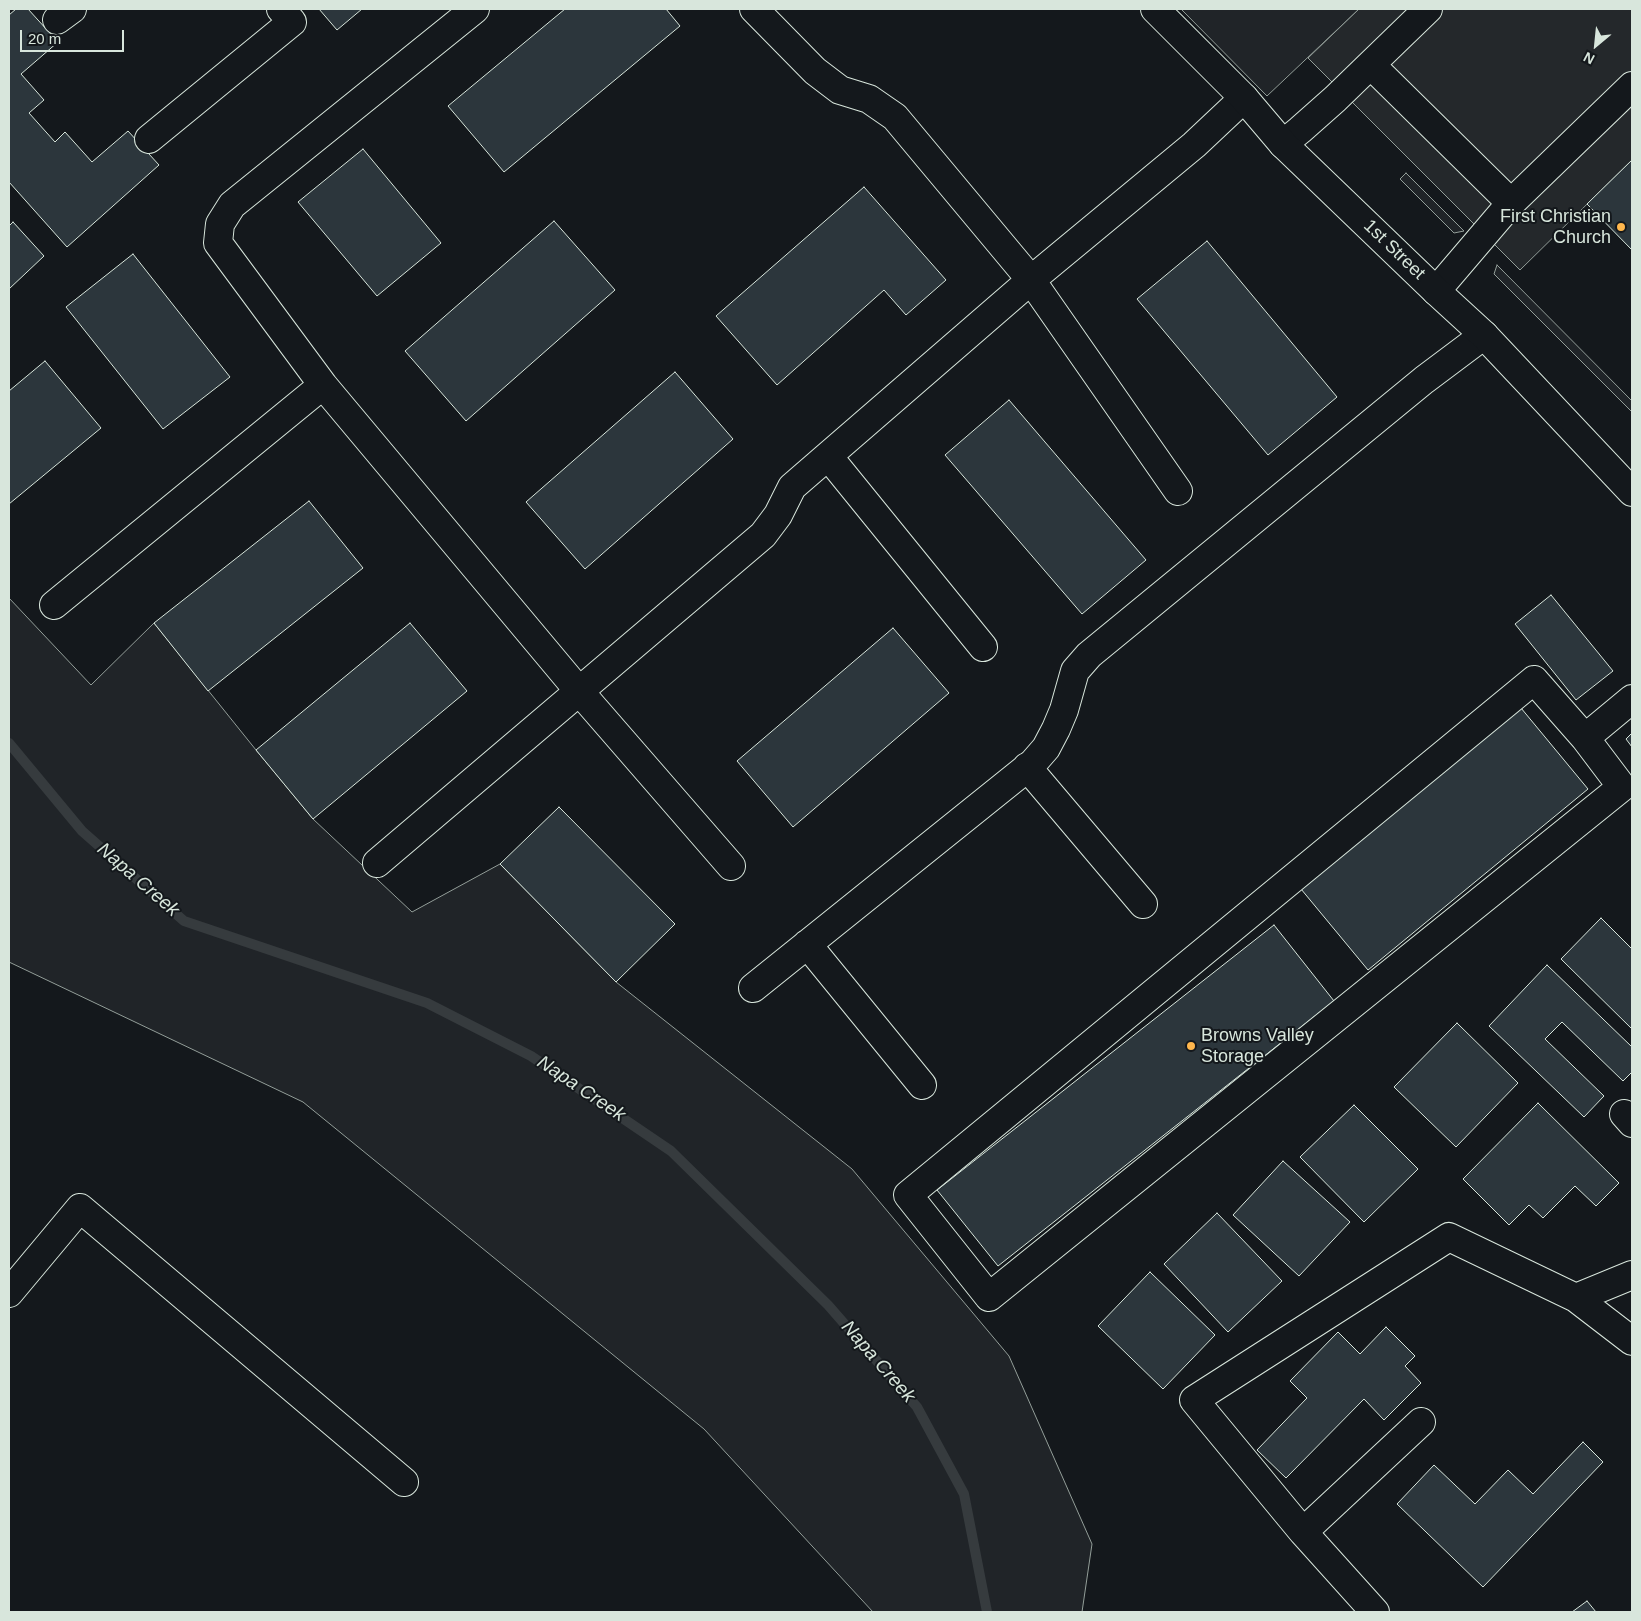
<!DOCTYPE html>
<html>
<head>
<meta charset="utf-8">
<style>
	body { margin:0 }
	#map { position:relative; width:1641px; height:1621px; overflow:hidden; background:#14181c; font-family:Arial,sans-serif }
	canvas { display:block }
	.frame { position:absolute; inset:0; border:10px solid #d8e6dc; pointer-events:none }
	.north { position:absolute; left:1571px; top:20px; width:50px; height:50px; -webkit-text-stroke:4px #14181c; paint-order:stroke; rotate:208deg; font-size:14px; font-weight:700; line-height:20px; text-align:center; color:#d8e6dc }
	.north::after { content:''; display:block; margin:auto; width:18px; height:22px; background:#d8e6dc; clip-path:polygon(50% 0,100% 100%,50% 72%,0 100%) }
	.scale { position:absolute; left:20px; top:30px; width:104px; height:22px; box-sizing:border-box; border:2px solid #d8e6dc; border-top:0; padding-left:6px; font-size:15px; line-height:18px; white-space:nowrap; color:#d8e6dc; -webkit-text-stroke:4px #14181c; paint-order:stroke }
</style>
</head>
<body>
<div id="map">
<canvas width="1641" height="1621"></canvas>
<div class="frame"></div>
<div class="north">N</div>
<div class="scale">20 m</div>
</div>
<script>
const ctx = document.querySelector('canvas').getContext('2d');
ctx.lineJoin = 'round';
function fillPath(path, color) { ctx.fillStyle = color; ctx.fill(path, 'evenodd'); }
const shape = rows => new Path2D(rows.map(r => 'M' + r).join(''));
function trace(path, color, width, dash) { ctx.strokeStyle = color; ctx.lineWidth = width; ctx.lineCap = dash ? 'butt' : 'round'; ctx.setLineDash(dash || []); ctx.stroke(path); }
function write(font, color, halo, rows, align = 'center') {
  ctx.font = font + ' Arial,sans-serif'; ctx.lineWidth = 4; ctx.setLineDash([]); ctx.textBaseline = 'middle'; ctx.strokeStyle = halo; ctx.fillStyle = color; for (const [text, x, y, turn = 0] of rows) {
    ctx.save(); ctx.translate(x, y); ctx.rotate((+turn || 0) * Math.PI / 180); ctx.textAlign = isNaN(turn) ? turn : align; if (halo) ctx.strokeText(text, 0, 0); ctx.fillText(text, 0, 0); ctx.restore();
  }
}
const green = shape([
	[1181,9,1359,9,1267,96,1181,9],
	[1406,173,1464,231,1454,233,1400,179,1406,173],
	[1497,265,1632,401,1632,412,1494,274,1497,265],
	[9,598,91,685,154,623,256,750,313,819,412,912,500,864,616,982,852,1169,1009,1356,1092,1544,1082,1612,873,1612,704,1429,303,1102,9,962,9,598]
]);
const parking = shape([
	[1359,9,1632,9,1632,160,1520,270,1308,58,1359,9]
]);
const stream = shape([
	[9,743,82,831,184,921,427,1003,531,1056,671,1151,828,1305,917,1407,964,1494,987,1612]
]);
const building = shape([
	[16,9,28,9,58,42,21,74,44,100,29,113,55,142,65,132,92,162,128,131,159,165,67,247,9,182,9,15,16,9],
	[319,9,362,9,337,30,319,9],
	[565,9,666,9,680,26,504,172,448,106,565,9],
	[363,149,441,243,377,296,298,202,363,149],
	[1632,160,1632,250,1587,204,1632,160],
	[864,187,946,280,906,315,884,290,777,385,716,316,864,187],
	[554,221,615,290,466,421,405,351,554,221],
	[13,222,44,256,9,289,9,226,13,222],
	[1207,241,1337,397,1268,455,1137,299,1207,241],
	[133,254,230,377,163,429,66,307,133,254],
	[45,361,101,428,9,504,9,391,45,361],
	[675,372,733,439,585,569,526,502,675,372],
	[1009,400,1146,560,1082,614,945,455,1009,400],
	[309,501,363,568,208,691,154,623,309,501],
	[1551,595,1613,671,1576,700,1515,624,1551,595],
	[410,623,467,691,313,819,256,750,410,623],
	[893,628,949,693,793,827,737,761,893,628],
	[1521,708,1588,789,1368,970,1301,889,1521,708],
	[1632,733,1632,747,1626,739,1632,733],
	[559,807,675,924,616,982,500,864,559,807],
	[1601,918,1632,949,1632,1029,1561,959,1601,918],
	[1274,925,1334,1001,998,1266,937,1190,1274,925],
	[1547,965,1632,1047,1632,1072,1623,1081,1562,1022,1545,1039,1604,1096,1584,1117,1489,1026,1547,965],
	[1457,1023,1518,1083,1456,1147,1394,1087,1457,1023],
	[1538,1103,1619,1183,1596,1206,1575,1186,1543,1218,1529,1205,1509,1225,1463,1179,1538,1103],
	[1354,1105,1418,1169,1364,1222,1300,1157,1354,1105],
	[1283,1161,1350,1222,1299,1276,1233,1215,1283,1161],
	[1217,1213,1282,1281,1228,1332,1164,1264,1217,1213],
	[1150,1272,1215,1335,1163,1389,1098,1326,1150,1272],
	[1386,1327,1415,1356,1405,1366,1421,1383,1384,1420,1364,1399,1286,1478,1257,1450,1307,1398,1290,1381,1338,1332,1360,1354,1386,1327],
	[1583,1442,1603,1462,1483,1587,1397,1504,1434,1465,1475,1504,1508,1470,1533,1494,1583,1442],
	[1587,1601,1596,1612,1572,1612,1587,1601]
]);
const minor = shape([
	[754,9,815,71,840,90,869,99,895,117,1031,280,1178,491],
	[57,20,72,9],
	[1371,65,1511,203],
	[149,139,292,22,281,9],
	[1283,144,1300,130,1335,99,1428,9],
	[1436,291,1511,203,1632,86],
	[323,385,218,243,220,224,232,205,475,9],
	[828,456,983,647],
	[54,605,323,385,579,691,731,866],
	[1534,680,1585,738,1622,787,989,1297,908,1195,1534,680],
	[1585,738,1632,699],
	[1027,767,1143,904],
	[377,863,763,535,778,515,792,487,1031,280,1194,145,1244,98],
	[807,944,922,1085],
	[753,988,1033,763,1046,748,1056,729,1064,710,1075,671,1089,655,1424,380,1484,335],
	[1624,1114,1632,1123],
	[9,1293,80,1208,404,1482],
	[1576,1298,1632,1275],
	[1303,1532,1421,1422],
	[1375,1612,1303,1532,1194,1400,1449,1237,1576,1298,1632,1341]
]);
const major = shape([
	[1155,9,1244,98,1283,144,1436,291,1484,335,1632,492]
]);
const markers = [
	[1621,227,5,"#ffb74d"],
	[1191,1046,5,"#ffb74d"]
];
const poiNames = [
	["First Christian",1611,217],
	["Church",1611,238],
	["Browns Valley",1201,1036,"left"],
	["Storage",1201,1057,"left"]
];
const streetNames = [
	["1st Street",1394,250,44]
];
const waterNames = [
	["Napa Creek",138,880,41],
	["Napa Creek",581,1089,34],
	["Napa Creek",878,1362,49]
];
fillPath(green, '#202428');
trace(green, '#939e99', 1);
fillPath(parking, '#24282b');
trace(parking, '#939e99', 1);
trace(stream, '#363b3e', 10);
fillPath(building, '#2c363c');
trace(building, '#d8e6dc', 1);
trace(minor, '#d8e6dc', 30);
trace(major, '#d8e6dc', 30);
trace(minor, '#14181c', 28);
trace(major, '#14181c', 28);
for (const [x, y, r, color] of markers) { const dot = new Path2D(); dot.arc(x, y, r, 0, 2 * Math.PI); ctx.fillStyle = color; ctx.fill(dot); trace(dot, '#14181c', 2); }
write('18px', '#d8e6dc', '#14181c', poiNames, 'right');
write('18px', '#d8e6dc', '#14181c', streetNames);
write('italic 19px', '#d8e6dc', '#14181c', waterNames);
</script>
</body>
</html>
